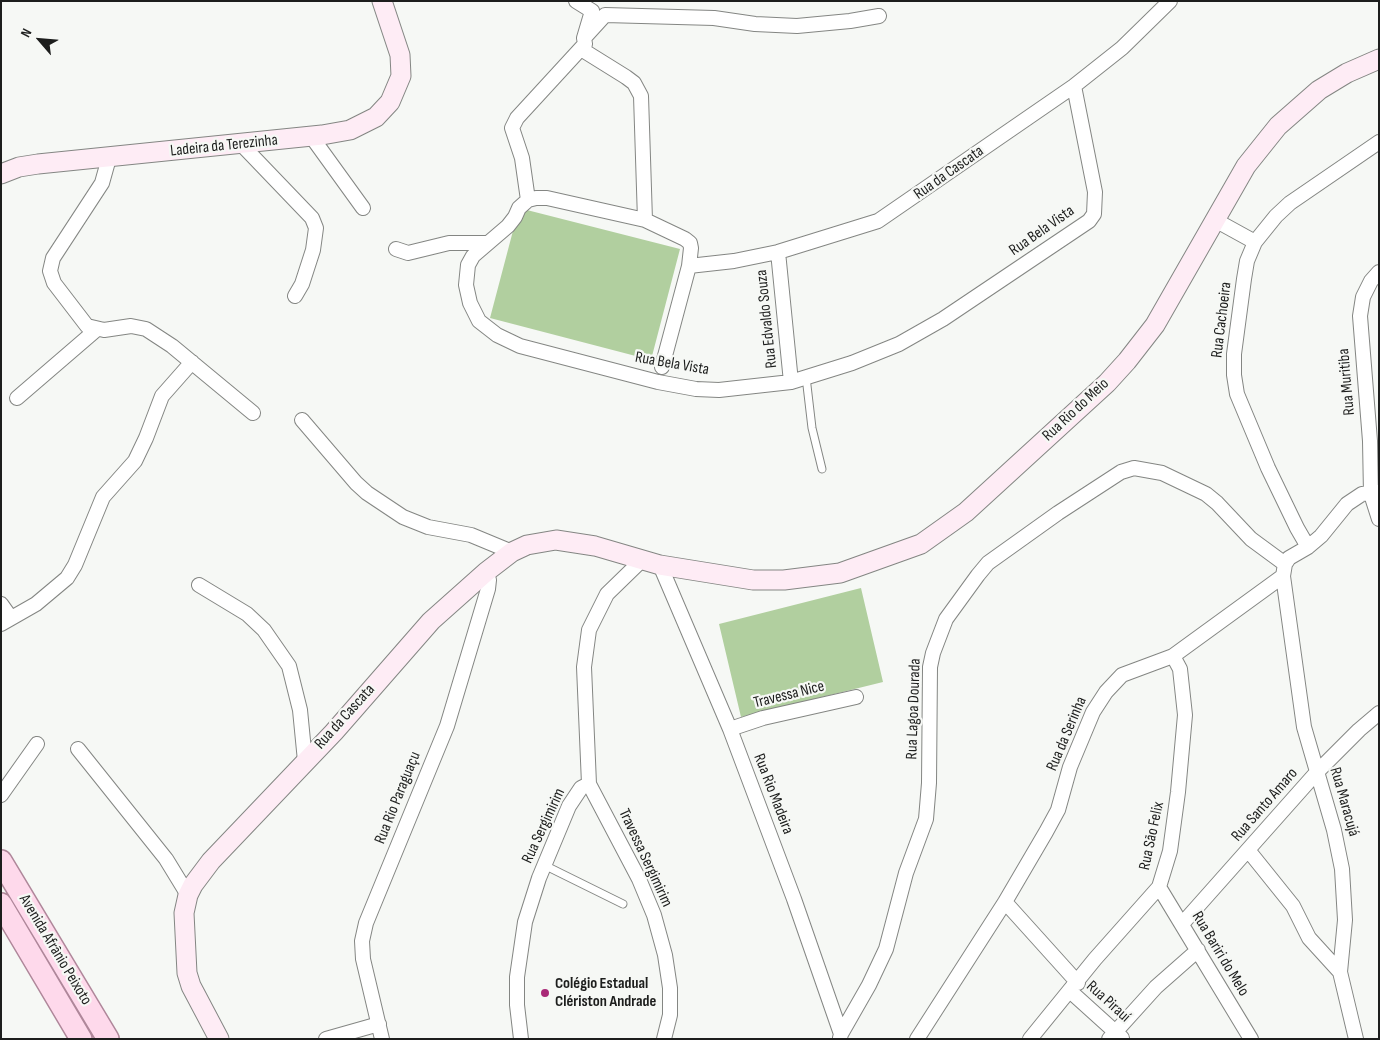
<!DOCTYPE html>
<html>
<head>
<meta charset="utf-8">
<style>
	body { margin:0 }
	#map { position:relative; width:1380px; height:1040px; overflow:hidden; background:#f6f8f5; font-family:"Sofia Sans Condensed",sans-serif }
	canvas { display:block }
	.frame { position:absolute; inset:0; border:2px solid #1d1e1d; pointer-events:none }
	.north { position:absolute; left:15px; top:15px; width:50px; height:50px; -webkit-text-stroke:4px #f6f8f5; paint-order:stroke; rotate:297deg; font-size:14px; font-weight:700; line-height:20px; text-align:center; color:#1d1e1d }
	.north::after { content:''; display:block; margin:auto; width:18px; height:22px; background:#1d1e1d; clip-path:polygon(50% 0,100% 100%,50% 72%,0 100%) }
</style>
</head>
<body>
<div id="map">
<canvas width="1380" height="1040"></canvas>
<div class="frame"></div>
<div class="north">N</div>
</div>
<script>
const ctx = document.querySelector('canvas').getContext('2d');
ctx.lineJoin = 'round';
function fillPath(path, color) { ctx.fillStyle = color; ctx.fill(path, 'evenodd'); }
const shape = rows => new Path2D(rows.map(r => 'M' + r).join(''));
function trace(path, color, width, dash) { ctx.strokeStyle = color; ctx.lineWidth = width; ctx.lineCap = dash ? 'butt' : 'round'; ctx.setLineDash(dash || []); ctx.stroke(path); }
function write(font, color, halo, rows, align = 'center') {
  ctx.font = font + ' "Sofia Sans Condensed",sans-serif'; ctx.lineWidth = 4.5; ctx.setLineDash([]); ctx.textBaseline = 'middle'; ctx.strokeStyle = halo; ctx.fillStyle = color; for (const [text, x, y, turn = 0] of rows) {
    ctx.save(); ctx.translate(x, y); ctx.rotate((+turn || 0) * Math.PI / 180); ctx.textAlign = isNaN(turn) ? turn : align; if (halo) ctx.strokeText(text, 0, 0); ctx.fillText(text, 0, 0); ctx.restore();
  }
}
const green = shape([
	[519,208,680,249,651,360,490,318],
	[861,588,883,682,741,717,719,624]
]);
const service = shape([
	[806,377,812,428,822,469],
	[544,865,623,904]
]);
const minor = shape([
	[584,38,605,15,714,18,755,24,797,26,850,21,879,16],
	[581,49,626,77,634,83,641,96,645,220],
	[311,136,363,208],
	[241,144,312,218,316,228,313,250,302,284,295,296],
	[109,158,102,183,53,258,50,271,54,283,87,326,104,330,131,326,146,329,172,346,253,413],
	[528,200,522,158,512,128,517,118,585,44,584,38,592,11,576,1],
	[1215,220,1255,242],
	[396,249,408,253,449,243,486,243],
	[778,252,791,382],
	[689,266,734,261,778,252,878,221,1074,86,1122,48,1170,1],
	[1379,272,1371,281,1363,297,1360,316,1370,441,1371,494,1379,519],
	[662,367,689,266,691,248,690,243,685,239,645,220,547,198,536,198,528,200,519,208,515,217,508,226,473,256,468,265,466,285,470,303,479,321,497,335,520,346,658,382,696,389,719,390,791,382,852,363,899,344,943,319,1089,221,1094,214,1095,192,1074,86],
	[17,398,96,330],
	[302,420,356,483,367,493,403,517,428,527,471,535,512,552],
	[1308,547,1297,528,1268,468,1237,394,1234,375,1234,354,1244,279,1247,261,1255,242,1276,216,1290,203,1379,142],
	[660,565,730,729,794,899,841,1034,840,1038],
	[199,585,247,614,264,630,289,666,300,710,305,761],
	[1,604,11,618],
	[1,624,36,604,67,578,75,565,103,497,135,461,146,438,162,396,192,362],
	[730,729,763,718,856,697],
	[78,749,166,859,188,895],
	[589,784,639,879,654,915,665,955,670,988,670,1015,664,1039],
	[1,795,37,744],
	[1248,850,1293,906,1309,938,1340,972],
	[1159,887,1251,1039],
	[1005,902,1078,983],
	[1182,924,1317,772,1359,730,1379,713],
	[1070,991,1122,1038],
	[841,1034,869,985,886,949,906,873,926,819,929,783,930,667,933,653,946,619,978,575,988,563,1058,513,1121,472,1134,468,1162,473,1206,494,1217,503,1251,539,1285,564],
	[326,1039,379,1024],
	[382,1039,363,959,362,941,366,923,447,726,488,589,489,580,486,572],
	[521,1039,517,1005,517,977,525,922,539,878,569,806,581,788,589,784,584,667,589,630,607,594,642,560],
	[917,1039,1005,902,1046,832,1058,810,1070,767,1093,712,1106,692,1122,675,1173,656,1283,576],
	[1030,1039,1095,959,1159,887,1170,851,1178,792,1185,715,1180,669,1173,656],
	[1109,1039,1156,987,1198,950],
	[1356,1039,1340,972,1345,920,1342,869,1334,830,1304,727,1283,576,1285,564,1289,558,1308,547,1321,536,1347,504,1362,494,1379,492]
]);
const secondary = shape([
	[1,174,19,167,38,164,322,135,350,130,376,117,390,102,401,76,400,55,382,1],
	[219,1039,191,986,187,973,184,913,188,895,193,885,211,861,334,732,431,621,486,572,512,552,527,545,556,540,595,546,660,565,753,580,784,580,840,573,921,544,966,512,1107,383,1127,361,1155,325,1246,166,1278,126,1319,90,1347,73,1379,59]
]);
const primary = shape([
	[1,861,108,1039],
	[1,904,81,1039]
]);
const markers = [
	[545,993,5,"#a92977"]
];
const streetNames = [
	["Ladeira da Terezinha",224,146,-6],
	["Rua da Cascata",949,173,-35],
	["Rua Bela Vista",1042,231,-35],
	["Rua Edvaldo Souza",767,319,-96],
	["Rua Cachoeira",1222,320,-83],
	["Rua Bela Vista",672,364,10],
	["Rua Muritiba",1347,382,-95],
	["Rua Rio do Meio",1076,410,-43],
	["Travessa Nice",789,695,-14],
	["Rua Lagoa Dourada",914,709,-88],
	["Rua da Cascata",345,717,-48],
	["Rua da Serinha",1067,734,-67],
	["Rua Rio Madeira",773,794,69],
	["Rua Rio Paraguaçu",398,798,-68],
	["Rua Maracujá",1344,802,74],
	["Rua Santo Amaro",1265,805,-49],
	["Rua Sergimirim",544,826,-65],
	["Rua São Felix",1152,836,-78],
	["Travessa Sergimirim",645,858,65],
	["Avenida Afrânio Peixoto",55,950,59],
	["Rua Bariri do Melo",1220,954,59],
	["Rua Pirauí",1108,1002,42]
];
const poiNames = [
	["Colégio Estadual",555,984],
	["Clériston Andrade",555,1002]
];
fillPath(green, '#b1cf9f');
trace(service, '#848683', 9);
trace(minor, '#848683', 16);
trace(secondary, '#848683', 21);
trace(primary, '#af879a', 24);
trace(service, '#fff', 7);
trace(minor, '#fff', 14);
trace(secondary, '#feecf5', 19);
trace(primary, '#fed9eb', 21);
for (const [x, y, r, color] of markers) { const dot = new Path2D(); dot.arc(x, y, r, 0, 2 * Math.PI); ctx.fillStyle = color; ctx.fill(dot); trace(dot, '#f6f8f5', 2); }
write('16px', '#1d1e1d', '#f6f8f5', streetNames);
write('bold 16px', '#1d1e1d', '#f6f8f5', poiNames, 'left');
</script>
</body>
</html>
